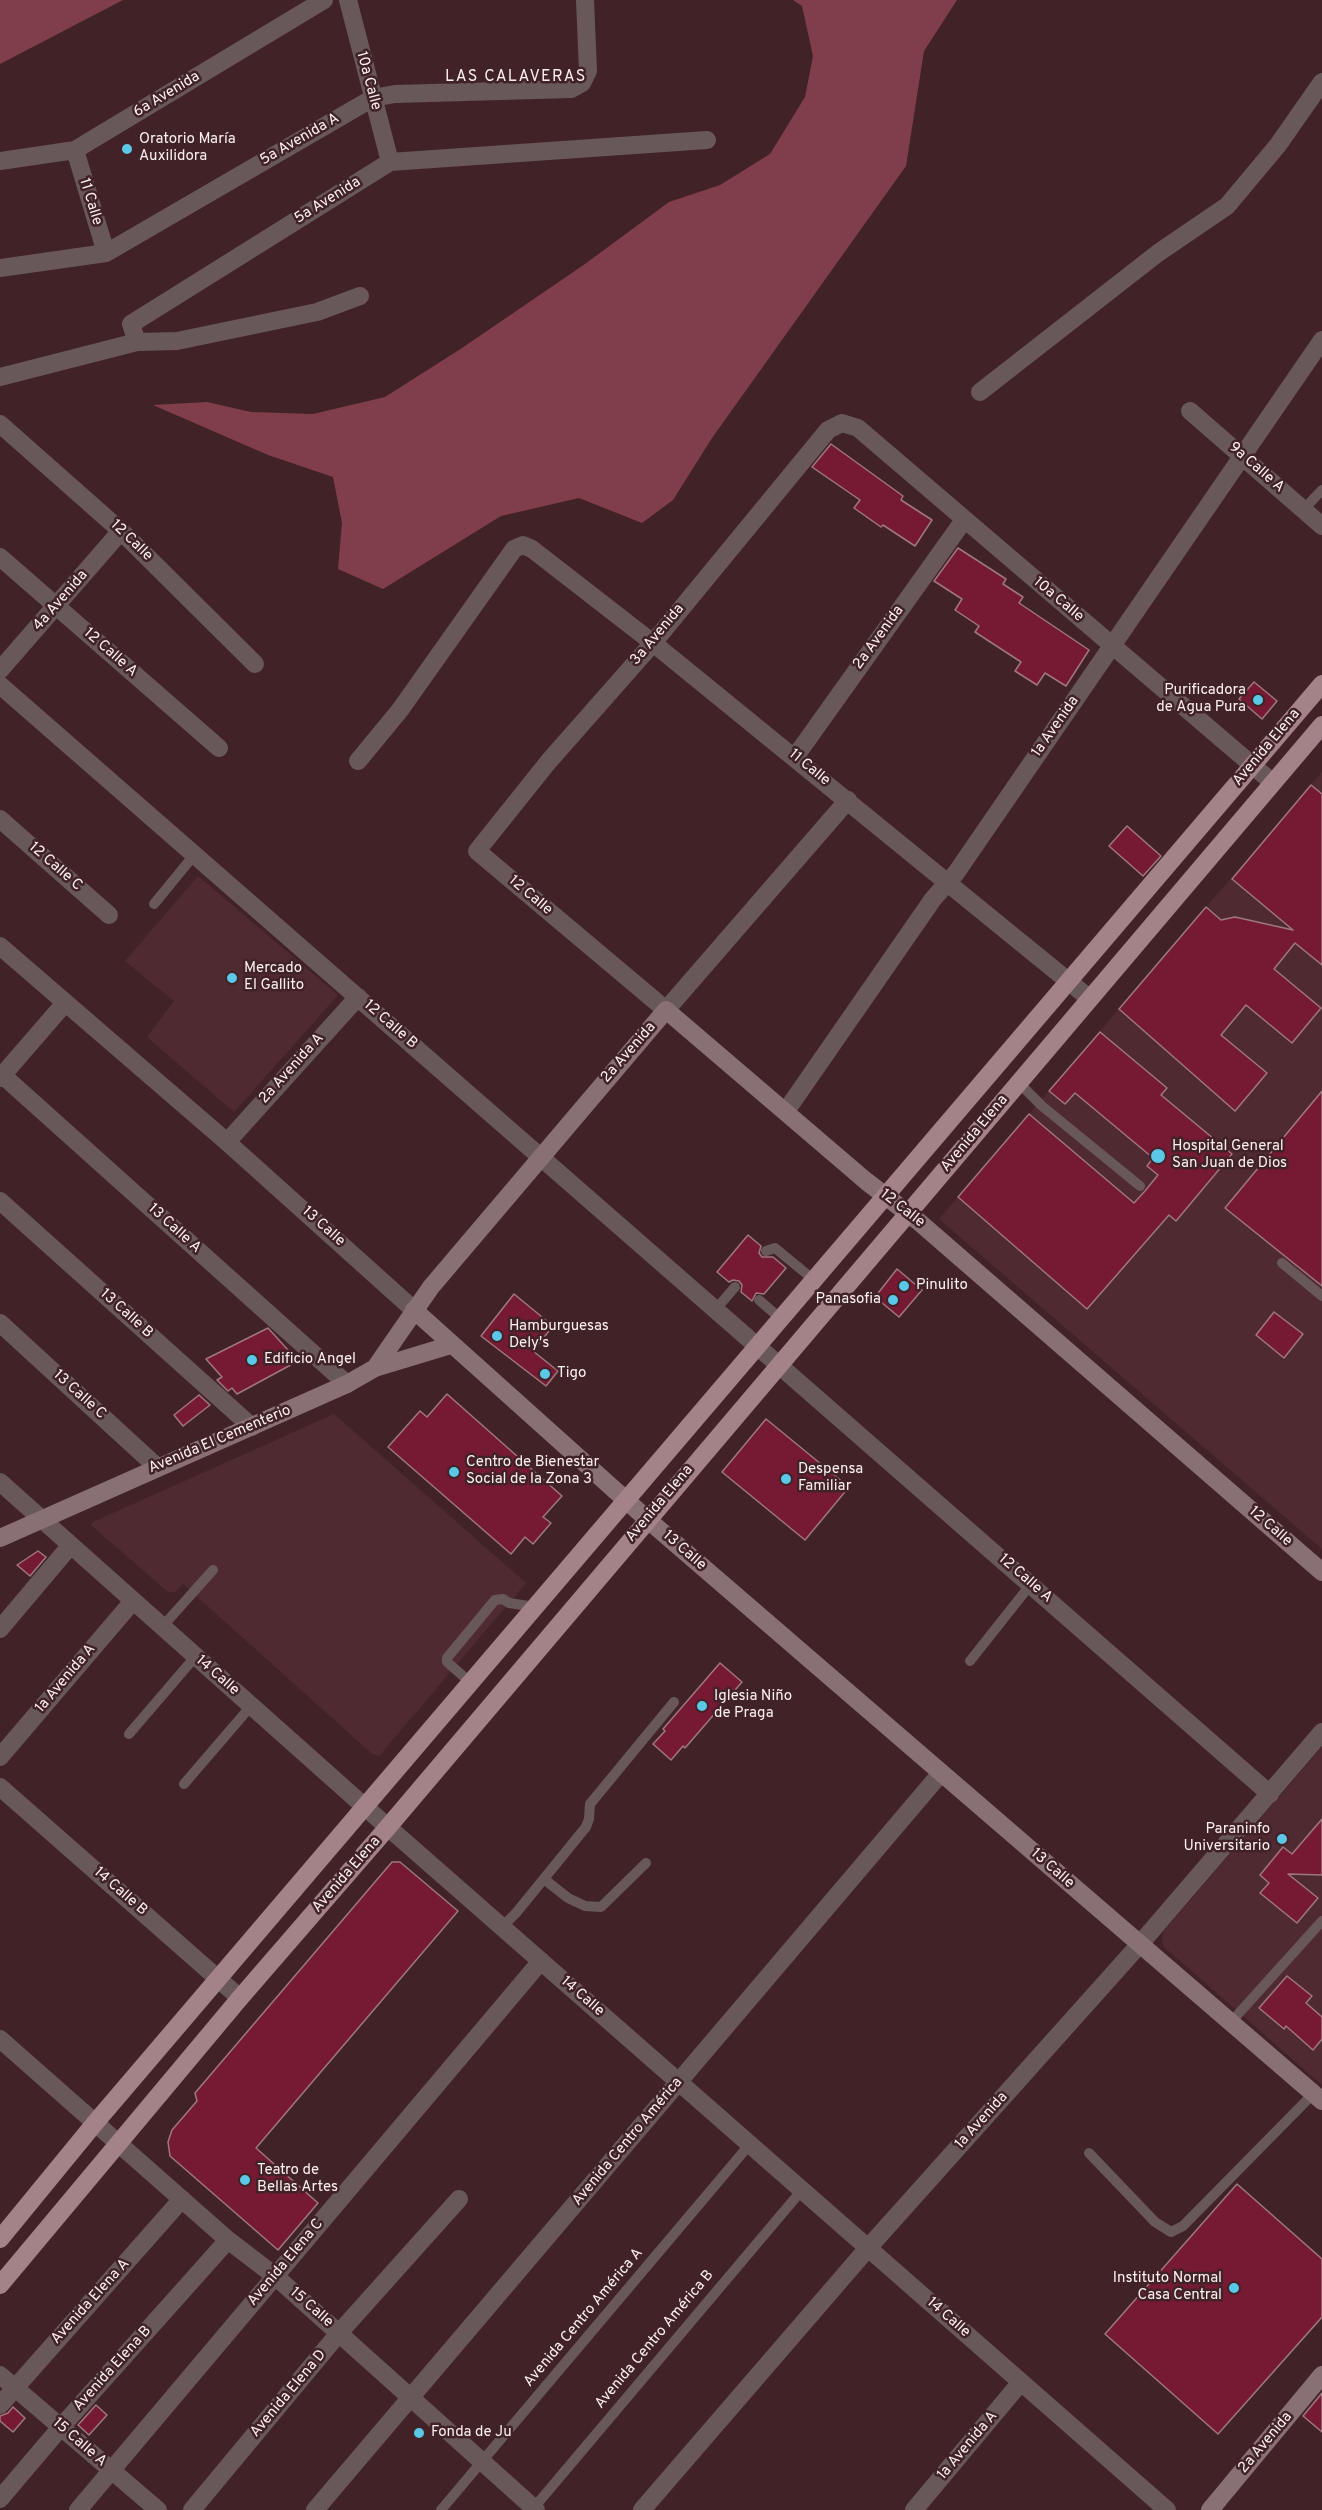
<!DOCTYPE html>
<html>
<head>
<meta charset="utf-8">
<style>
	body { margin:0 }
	canvas { display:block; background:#402227 }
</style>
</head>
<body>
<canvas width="1322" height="2510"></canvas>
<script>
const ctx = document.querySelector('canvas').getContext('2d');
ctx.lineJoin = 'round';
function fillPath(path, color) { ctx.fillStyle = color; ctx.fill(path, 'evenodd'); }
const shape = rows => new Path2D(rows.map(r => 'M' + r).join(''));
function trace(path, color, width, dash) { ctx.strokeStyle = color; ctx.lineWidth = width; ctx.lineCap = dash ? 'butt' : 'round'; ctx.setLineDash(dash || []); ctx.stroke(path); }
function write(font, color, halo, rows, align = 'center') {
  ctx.font = font + ' Overpass,sans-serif'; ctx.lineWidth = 5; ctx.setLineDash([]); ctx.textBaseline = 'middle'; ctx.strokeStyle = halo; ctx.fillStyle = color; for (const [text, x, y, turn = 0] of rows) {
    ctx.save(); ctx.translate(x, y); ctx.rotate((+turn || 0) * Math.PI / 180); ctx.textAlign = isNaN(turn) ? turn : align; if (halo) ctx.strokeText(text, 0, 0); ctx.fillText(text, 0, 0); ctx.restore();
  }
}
const built = shape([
	[1322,772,1322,1549,939,1219],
	[198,876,338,995,234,1112,147,1037,174,1001,125,961],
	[334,1414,526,1583,379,1756,371,1753,183,1584,175,1592,168,1592,91,1525,93,1522],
	[1322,1747,1322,2085,1163,1946,1162,1940,1163,1932]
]);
const green = shape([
	[0,0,123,0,0,64],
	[793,0,957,0,924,51,906,166,712,438,673,500,642,523,579,498,501,516,383,589,338,569,342,523,333,477,268,455,153,405,207,402,251,412,313,414,385,397,462,348,585,264,669,202,720,185,770,154,805,97,813,56,802,6]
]);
const building = shape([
	[831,444,903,496,901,500,932,520,915,546,883,525,881,527,854,508,860,500,812,467,831,444],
	[958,548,1006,579,1003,584,1023,597,1019,603,1089,650,1066,686,1045,673,1037,685,1015,671,1021,662,975,632,979,626,955,610,962,599,934,581,958,548],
	[1254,682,1277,701,1262,719,1239,699,1254,682],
	[1311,785,1322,794,1322,965,1295,943,1274,969,1321,1008,1292,1043,1246,1005,1221,1035,1267,1073,1235,1111,1119,1009,1206,907,1221,920,1235,917,1293,930,1232,879,1311,785],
	[1127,826,1161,856,1143,876,1109,846,1127,826],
	[1100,1032,1167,1088,1161,1095,1232,1154,1176,1221,1169,1215,1087,1309,958,1197,1029,1114,1134,1203,1145,1191,1158,1175,1147,1166,1153,1158,1075,1093,1065,1104,1049,1091,1100,1032],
	[1322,1091,1322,1286,1225,1208,1322,1091],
	[748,1235,761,1246,759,1253,762,1257,773,1257,786,1268,764,1294,756,1293,752,1301,741,1292,742,1285,739,1281,733,1280,729,1282,717,1272,748,1235],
	[897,1269,922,1290,899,1317,875,1297,897,1269],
	[514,1294,553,1326,533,1351,558,1371,546,1386,481,1336,514,1294],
	[1274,1312,1303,1334,1284,1358,1256,1335,1274,1312],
	[268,1328,298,1361,237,1394,232,1388,228,1391,217,1380,222,1377,206,1359,268,1328],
	[447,1394,562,1496,543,1517,551,1523,533,1544,525,1537,511,1554,388,1447,420,1411,427,1417,447,1394],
	[199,1395,210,1405,183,1426,174,1415,199,1395],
	[766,1419,849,1487,805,1540,722,1472,766,1419],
	[38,1551,46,1557,30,1576,17,1565,38,1551],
	[720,1663,742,1682,685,1748,683,1746,671,1760,653,1744,665,1731,663,1729,720,1663],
	[1322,1819,1322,1875,1288,1874,1318,1898,1297,1923,1260,1893,1269,1883,1260,1875,1283,1847,1292,1854,1322,1819],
	[392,1862,400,1862,458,1911,256,2148,318,2203,278,2250,170,2156,168,2142,172,2130,197,2101,195,2093,392,1862],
	[1287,1976,1312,1996,1306,2003,1322,2017,1322,2039,1313,2050,1286,2026,1284,2029,1259,2008,1287,1976],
	[1237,2184,1322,2259,1322,2317,1218,2434,1105,2334,1237,2184],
	[1322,2393,1322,2432,1303,2416,1322,2393],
	[96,2405,107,2415,89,2435,78,2425,96,2405],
	[13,2407,25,2418,13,2432,0,2421,0,2416,8,2413,13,2407]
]);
const lane = shape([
	[1304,509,1322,490],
	[154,904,195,854],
	[1018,1082,1042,1106,1140,1186],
	[766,1251,775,1248,814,1280],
	[1282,1263,1322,1296],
	[759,1300,781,1319],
	[716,1309,735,1287],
	[162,1627,213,1570],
	[970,1661,1031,1584],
	[471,1683,447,1662,447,1658,495,1600,503,1599,509,1603,535,1607],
	[129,1734,195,1657],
	[184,1784,251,1706],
	[544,1879,568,1898,585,1906,601,1907,646,1863],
	[502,1927,516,1913,586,1827,589,1819,590,1804,674,1702],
	[1230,2023,1322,1921],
	[1089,2153,1155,2222,1171,2232,1183,2226,1313,2094],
	[441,2510,750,2144],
	[532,2510,802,2190]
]);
const street = shape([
	[348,0,390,162],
	[75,150,106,253],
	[0,161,75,150,324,0],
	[0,268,106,253,373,98,395,94,571,89,582,83,588,71,585,0],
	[137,342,131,324,390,162,707,140],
	[0,377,137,342,177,341,317,312,360,296],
	[980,392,1158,253,1227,206,1278,145,1322,82],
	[1190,411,1322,526],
	[0,424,121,531,255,664],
	[0,557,219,748],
	[0,670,121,531],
	[0,685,1270,1794],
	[795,757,964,520],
	[358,761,400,710,514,549,523,545,532,549,653,643,1089,998],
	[848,800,666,1010,477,851,549,761,653,643,828,430,842,423,858,428,1272,782],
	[0,819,109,915],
	[0,946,227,1142,414,1310],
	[0,1073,347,1384],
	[0,1078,65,1003],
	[786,1111,933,899,956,873,1322,340],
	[227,1142,358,997],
	[0,1201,252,1427],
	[0,1323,157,1467],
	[0,1482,365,1807,1167,2510],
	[0,1629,70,1546],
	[0,1757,133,1601],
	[0,1787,240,1998],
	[0,2039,228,2240,275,2276,536,2510],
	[0,2375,158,2510],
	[0,2405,182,2199],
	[0,2499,61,2427,228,2240],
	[78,2510,541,1961],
	[192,2510,339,2333,459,2199],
	[315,2510,941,1773],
	[642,2510,868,2248,1140,1944,1322,1732],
	[914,2510,1021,2382]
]);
const secondary = shape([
	[414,1310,647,1519,1322,2101],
	[375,1368,451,1345],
	[0,1538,347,1384,375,1368,431,1287,666,1010,866,1181,918,1221,1322,1572],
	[1210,2510,1322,2375]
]);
const primary = shape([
	[0,2239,95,2123,1322,684],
	[0,2285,240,1998,388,1827,1322,725]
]);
const markers = [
	[127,149,6,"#5bc8e7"],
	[1258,700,6,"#5bc8e7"],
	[232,978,6,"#5bc8e7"],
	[1158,1156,8,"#5bc8e7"],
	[904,1286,6,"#5bc8e7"],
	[893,1300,6,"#5bc8e7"],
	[497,1336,6,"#5bc8e7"],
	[252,1360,6,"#5bc8e7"],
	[545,1374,6,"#5bc8e7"],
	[454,1472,6,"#5bc8e7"],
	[786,1479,6,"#5bc8e7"],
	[702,1706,6,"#5bc8e7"],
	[1282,1839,6,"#5bc8e7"],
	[245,2180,6,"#5bc8e7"],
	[1234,2288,6,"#5bc8e7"],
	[419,2433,6,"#5bc8e7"]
];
const streetNames = [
	["10a Calle",368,81,75],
	["6a Avenida",167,95,-31],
	["5a Avenida A",300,140,-30],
	["5a Avenida",328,201,-32],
	["11 Calle",90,202,73],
	["9a Calle A",1256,468,41],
	["12 Calle",131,541,44],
	["10a Calle",1058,600,40],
	["4a Avenida",61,601,-49],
	["3a Avenida",658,635,-50],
	["2a Avenida",879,638,-54],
	["12 Calle A",110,653,41],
	["1a Avenida",1056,727,-55],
	["Avenida Elena",1267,748,-50],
	["11 Calle",809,768,39],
	["12 Calle C",55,867,41],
	["12 Calle",530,896,40],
	["12 Calle B",390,1025,41],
	["2a Avenida",629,1053,-49],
	["2a Avenida A",292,1069,-48],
	["Avenida Elena",975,1134,-50],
	["12 Calle",902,1209,38],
	["13 Calle",323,1227,42],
	["13 Calle A",174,1229,42],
	["13 Calle B",126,1314,42],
	["13 Calle C",79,1395,42],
	["Avenida El Cementerio",220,1440,-23],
	["Avenida Elena",660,1504,-50],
	["12 Calle",1270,1527,41],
	["13 Calle",684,1551,41],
	["12 Calle A",1025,1579,41],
	["14 Calle",217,1676,41],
	["1a Avenida A",66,1679,-50],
	["13 Calle",1052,1869,41],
	["Avenida Elena",347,1875,-49],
	["14 Calle B",120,1892,41],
	["14 Calle",582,1997,41],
	["1a Avenida",982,2121,-48],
	["Avenida Centro América",628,2142,-50],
	["Avenida Elena C",286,2263,-50],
	["Avenida Elena A",91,2302,-48],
	["15 Calle",311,2308,41],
	["Avenida Centro América A",584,2318,-50],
	["14 Calle",948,2318,41],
	["Avenida Centro América B",655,2340,-50],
	["Avenida Elena B",113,2369,-48],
	["Avenida Elena D",289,2394,-50],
	["15 Calle A",79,2443,41],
	["2a Avenida",1266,2443,-50],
	["1a Avenida A",968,2446,-50]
];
const poiNames = [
	["Oratorio María",139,140],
	["Auxilidora",139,157],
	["Purificadora",1246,691,"right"],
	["de Agua Pura",1246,708,"right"],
	["Mercado",244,969],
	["El Gallito",244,986],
	["Hospital General",1172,1147],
	["San Juan de Dios",1172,1164],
	["Pinulito",916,1286],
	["Panasofia",881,1300,"right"],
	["Hamburguesas",509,1327],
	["Dely's",509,1344],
	["Edificio Angel",264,1360],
	["Tigo",557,1374],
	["Centro de Bienestar",466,1463],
	["Social de la Zona 3",466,1480],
	["Despensa",798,1470],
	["Familiar",798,1487],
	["Iglesia Niño",714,1697],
	["de Praga",714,1714],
	["Paraninfo",1270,1830,"right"],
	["Universitario",1270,1847,"right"],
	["Teatro de",257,2171],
	["Bellas Artes",257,2188],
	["Instituto Normal",1222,2279,"right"],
	["Casa Central",1222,2296,"right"],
	["Fonda de Ju",431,2433]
];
const neighbourhoodNames = [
	["LAS CALAVERAS",516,78]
];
fillPath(built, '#502a31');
fillPath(green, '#803e4a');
fillPath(building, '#761a33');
trace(building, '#9d787d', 1.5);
trace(lane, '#68585a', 10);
trace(street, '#68585a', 18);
trace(secondary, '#897074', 18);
trace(primary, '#a38387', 18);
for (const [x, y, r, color] of markers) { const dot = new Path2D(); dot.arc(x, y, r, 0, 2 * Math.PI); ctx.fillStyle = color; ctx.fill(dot); trace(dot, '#402227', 2); }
write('15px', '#fdf0f1', '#402227', streetNames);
write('15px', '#fdf0f1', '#402227', poiNames, 'left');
ctx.letterSpacing = '1.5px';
write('16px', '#fdf0f1', '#402227', neighbourhoodNames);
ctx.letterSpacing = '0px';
</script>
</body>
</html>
